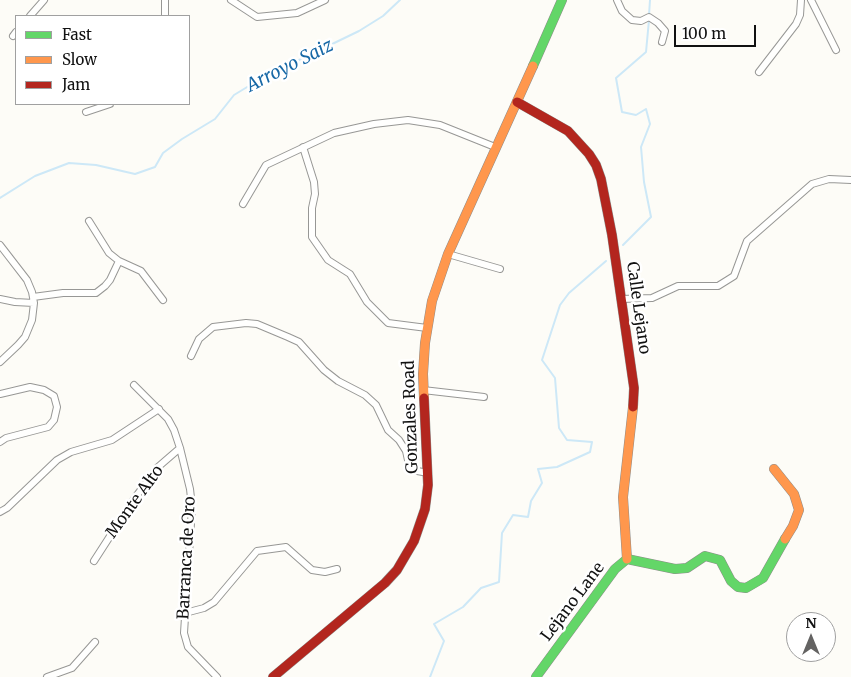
<!DOCTYPE html>
<html>
<head>
<meta charset="utf-8">
<style>
	body { margin:0 }
	#map { position:relative; width:851px; height:677px; overflow:hidden; background:#fdfcf7; font-family:Merriweather,serif }
	canvas { display:block }
	.legend { position:absolute; left:15px; top:15px; width:175px; height:90px; box-sizing:border-box; background:#fff; border:1px solid #a0a0a0; margin:0; padding:6px 9px; list-style:none; font-size:15px; color:#111 }
	.legend li { display:flex; align-items:center; gap:10px; height:25px }
	.legend b { width:25px; border:1px solid #a0a0a0 }
	.north { position:absolute; left:786px; top:612px; width:50px; height:50px; box-sizing:border-box; background:#fff; border:1px solid #a0a0a0; border-radius:50%; rotate:0deg; font-size:14px; font-weight:700; line-height:20px; text-align:center; color:#111 }
	.north::after { content:''; display:block; margin:auto; width:18px; height:22px; background:#646362; clip-path:polygon(50% 0,100% 100%,50% 72%,0 100%) }
	.scale { position:absolute; left:674px; top:25px; width:82px; height:22px; box-sizing:border-box; border:2px solid #111; border-top:0; padding-left:6px; font-size:15px; line-height:18px; white-space:nowrap; color:#111; -webkit-text-stroke:4px #fff; paint-order:stroke }
</style>
</head>
<body>
<div id="map">
<canvas width="851" height="677"></canvas>
<ul class="legend">
<li><b style="height:6px;background:#63d668"></b>Fast</li>
<li><b style="height:6px;background:#ff974d"></b>Slow</li>
<li><b style="height:6px;background:#b3261e"></b>Jam</li>
</ul>
<div class="north">N</div>
<div class="scale">100 m</div>
</div>
<script>
const ctx = document.querySelector('canvas').getContext('2d');
ctx.lineJoin = 'round';
const shape = rows => new Path2D(rows.map(r => 'M' + r).join(''));
function trace(path, color, width, dash) { ctx.strokeStyle = color; ctx.lineWidth = width; ctx.lineCap = dash ? 'butt' : 'round'; ctx.setLineDash(dash || []); ctx.stroke(path); }
function write(font, color, halo, rows, align = 'center') {
  ctx.font = font + ' Merriweather,serif'; ctx.lineWidth = 5; ctx.setLineDash([]); ctx.textBaseline = 'middle'; ctx.strokeStyle = halo; ctx.fillStyle = color; for (const [text, x, y, turn = 0] of rows) {
    ctx.save(); ctx.translate(x, y); ctx.rotate((+turn || 0) * Math.PI / 180); ctx.textAlign = isNaN(turn) ? turn : align; if (halo) ctx.strokeText(text, 0, 0); ctx.fillText(text, 0, 0); ctx.restore();
  }
}
const stream = shape([
	[649,15,650,0],
	[0,198,35,176,69,163,96,165,135,174,155,167,163,153,182,139,215,119,234,95,262,78,359,31,383,16,400,0],
	[623,245,651,217,644,182,641,147,650,124,646,109,636,115,622,112,616,78,646,52,649,20],
	[430,677,444,641,434,624,463,607,481,588,499,582,502,533,513,515,528,517,531,501,542,483,538,469,557,467,590,452,592,442,567,440,559,428,555,378,542,360,560,305,569,293,606,261]
]);
const street = shape([
	[165,0,165,16],
	[231,0,257,17,297,13,325,0],
	[617,0,622,11,632,20,641,21,649,17,658,23,665,31,662,42],
	[811,0,836,50],
	[30,16,44,0],
	[13,36,16,32],
	[759,72,796,24,800,15,801,0],
	[86,112,110,104],
	[303,147,314,182,315,194,312,208,312,237,328,260,350,274,367,302,388,323,427,328],
	[243,204,266,165,334,133,374,124,408,120,440,125,495,147],
	[89,221,109,253,119,261,141,271,163,300],
	[0,245,27,280,32,292,34,303,32,320,25,337,18,345,0,362],
	[448,254,500,269],
	[33,297,63,293,96,293,105,286,110,280,119,261],
	[0,299,15,302,34,303],
	[621,299,652,298,678,286,718,286,734,276,747,241,812,184,829,179,851,180],
	[191,356,199,339,213,327,246,323,257,324,288,337,299,342,324,370,338,381,365,395,376,405,388,430,399,440,406,451,409,465,412,470,428,473],
	[134,385,168,419,174,430,180,448,190,489,192,507,184,633,188,647,217,677],
	[423,390,484,397],
	[0,394,30,387,44,390,54,396,57,407,54,420,48,427,6,438,0,442],
	[0,512,7,508,57,460,71,452,112,440,159,409],
	[94,561,134,499,158,467,180,448],
	[185,613,204,608,214,602,257,551,286,547,312,570,325,572,337,569],
	[47,677,72,668,95,642]
]);
const fast = shape([
	[533,66,562,0],
	[536,677,615,569,627,559,675,569,687,568,705,556,720,560,731,581,738,587,746,588,763,578,785,539]
]);
const slow = shape([
	[424,398,423,374,425,343,432,301,448,254,533,66],
	[774,469,794,494,799,510,793,526,785,539],
	[627,559,623,497,633,407]
]);
const jam = shape([
	[517,102,568,131,589,154,596,165,601,179,612,235,634,388,633,407],
	[273,677,385,583,397,570,414,541,425,509,428,485,424,398]
]);
const streetNames = [
	["Calle Lejano",638,308,82],
	["Gonzales Road",411,417,-92],
	["Monte Alto",135,502,-54],
	["Barranca de Oro",187,558,-87],
	["Lejano Lane",573,602,-53]
];
const waterNames = [
	["Arroyo Saiz",290,66,-27]
];
trace(stream, '#cde8f7', 2);
trace(street, '#979795', 8);
trace(fast, '#8e8d8b', 10);
trace(slow, '#8e8d8b', 10);
trace(jam, '#8e8d8b', 10);
trace(street, '#fffffe', 6);
trace(fast, '#63d668', 9);
trace(slow, '#ff974d', 9);
trace(jam, '#b3261e', 9);
write('16px', '#111', '#fff', streetNames);
write('italic 18px', '#1768a6', '#fff', waterNames);
</script>
</body>
</html>
